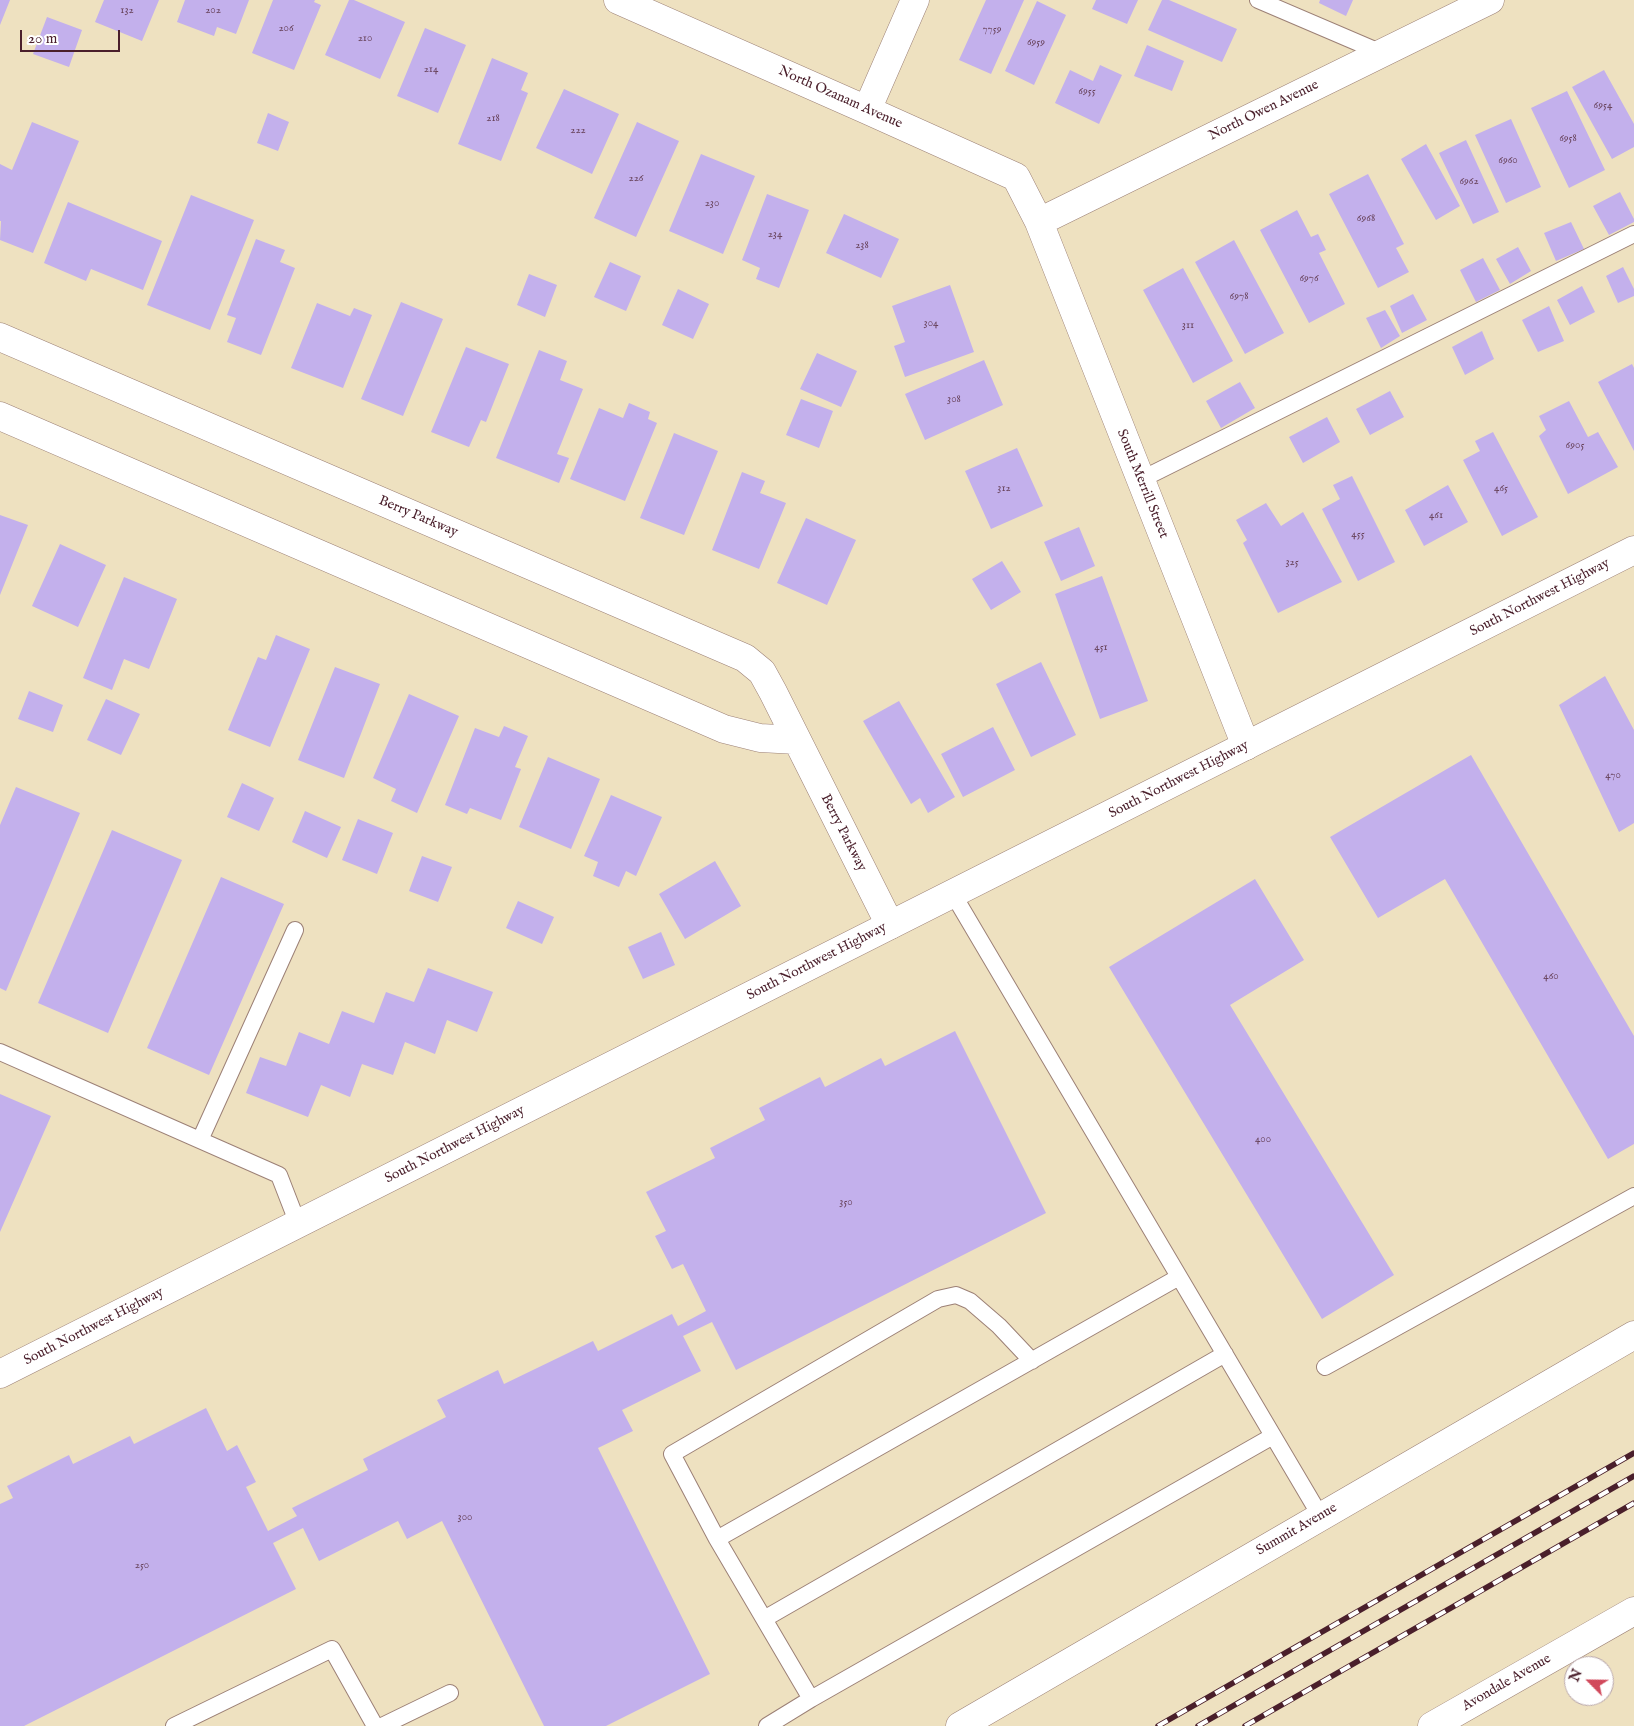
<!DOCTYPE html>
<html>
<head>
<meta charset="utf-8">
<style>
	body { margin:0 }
	#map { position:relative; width:1634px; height:1726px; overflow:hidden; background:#eee1c0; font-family:"IM FELL English",serif }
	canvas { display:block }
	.north { position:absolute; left:1564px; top:1656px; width:50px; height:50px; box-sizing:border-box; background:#fff; border:1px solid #b7a5aa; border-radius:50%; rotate:293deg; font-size:14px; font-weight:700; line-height:20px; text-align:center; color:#4a1f2b }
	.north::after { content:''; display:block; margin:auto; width:18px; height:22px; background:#d1495b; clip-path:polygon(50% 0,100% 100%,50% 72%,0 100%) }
	.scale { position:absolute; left:20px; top:30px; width:100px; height:22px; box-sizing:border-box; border:2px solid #4a1f2b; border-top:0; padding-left:6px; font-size:15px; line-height:18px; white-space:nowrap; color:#4a1f2b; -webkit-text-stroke:4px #fff; paint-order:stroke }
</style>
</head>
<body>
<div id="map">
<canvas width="1634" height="1726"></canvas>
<div class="north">N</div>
<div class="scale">20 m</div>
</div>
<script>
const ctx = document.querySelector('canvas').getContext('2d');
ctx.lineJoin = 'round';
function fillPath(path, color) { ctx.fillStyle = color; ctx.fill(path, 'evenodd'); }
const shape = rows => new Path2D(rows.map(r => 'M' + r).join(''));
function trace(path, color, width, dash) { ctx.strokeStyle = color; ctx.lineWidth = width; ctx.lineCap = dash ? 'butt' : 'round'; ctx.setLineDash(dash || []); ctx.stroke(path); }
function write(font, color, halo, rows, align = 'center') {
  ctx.font = font + ' "IM FELL English",serif'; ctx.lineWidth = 5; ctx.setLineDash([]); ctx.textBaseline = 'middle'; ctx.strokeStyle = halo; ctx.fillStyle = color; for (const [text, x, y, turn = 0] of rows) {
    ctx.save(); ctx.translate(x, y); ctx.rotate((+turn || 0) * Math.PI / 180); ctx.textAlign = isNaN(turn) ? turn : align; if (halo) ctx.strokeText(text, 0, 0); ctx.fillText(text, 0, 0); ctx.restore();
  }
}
const building = shape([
	[0,0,10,0,0,25],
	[104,0,159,0,142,41,95,22],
	[185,0,249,0,236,34,217,27,214,36,177,22],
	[273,0,315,0,314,2,321,5,294,70,252,53],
	[349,0,354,0,405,22,380,79,325,55],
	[986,0,1024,0,991,74,959,60],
	[1096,0,1138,0,1127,24,1092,9],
	[1162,0,1169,0,1237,29,1222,62,1148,30],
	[1320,0,1353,0,1346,16,1319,3],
	[1037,1,1066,15,1034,85,1005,71],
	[47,17,82,30,69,67,33,54],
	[425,28,466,45,438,113,397,96],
	[1147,45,1184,61,1172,91,1134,76],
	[492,58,528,73,521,90,528,93,501,161,458,144],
	[1100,65,1122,75,1099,124,1055,103,1070,70,1093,81],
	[1604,70,1634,124,1634,147,1612,159,1572,87],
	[564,89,619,114,592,174,536,148],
	[1567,91,1605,170,1569,188,1531,108],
	[268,113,289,122,278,151,257,143],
	[1511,119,1541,187,1506,203,1475,135],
	[32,122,79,141,33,253,0,240,1,221,0,221,0,164,12,170],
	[637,122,679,141,636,237,594,218],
	[1466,140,1499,212,1473,224,1439,153],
	[1426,144,1460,206,1436,220,1401,159],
	[701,154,755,176,723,254,669,231],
	[1368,174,1404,244,1396,248,1409,272,1378,288,1329,194],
	[1620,192,1634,219,1634,222,1609,235,1593,206],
	[767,194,809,210,779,288,756,279,760,268,742,260],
	[191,195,254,220,210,330,147,305],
	[68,202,162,241,143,290,91,269,86,281,44,263],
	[1297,210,1311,237,1318,234,1326,250,1319,253,1345,304,1309,323,1260,230],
	[844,214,899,239,881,278,826,253],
	[1571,222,1584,249,1556,261,1544,233],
	[256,239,285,250,280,262,295,268,261,355,227,342,236,318,227,315],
	[1234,240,1284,333,1245,354,1195,262],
	[1518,247,1531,271,1510,284,1496,259],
	[1483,258,1500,290,1476,302,1460,270],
	[610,262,641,276,626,311,594,297],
	[1623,267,1634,289,1634,296,1618,303,1606,276],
	[1183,268,1233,361,1193,383,1143,290],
	[529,274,557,285,545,317,517,305],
	[950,285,974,352,905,377,894,346,905,342,892,306],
	[1582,286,1595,312,1570,325,1557,300],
	[678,289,709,304,693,339,662,325],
	[1413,294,1427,320,1402,333,1390,306],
	[401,302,443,319,403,416,361,399],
	[317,303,350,316,354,308,372,315,343,388,291,368],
	[1549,306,1564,341,1538,352,1522,320],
	[1385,310,1400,336,1381,348,1366,318],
	[1482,331,1494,359,1465,375,1452,347],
	[466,347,509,364,486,422,481,420,469,447,431,432],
	[539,350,567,361,560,380,583,389,557,454,569,458,559,483,496,458],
	[817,353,857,371,841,407,800,389],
	[984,360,1003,405,925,440,905,394],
	[1632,364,1634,368,1634,451,1598,382],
	[1240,382,1255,408,1221,428,1206,401],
	[1390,391,1404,417,1370,435,1356,409],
	[801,399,833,411,819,448,786,435],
	[1569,401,1588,437,1598,432,1618,467,1568,494,1539,436,1546,430,1539,416],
	[629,403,650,412,648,419,657,423,625,501,570,479,599,408,623,418],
	[1327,417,1340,442,1303,463,1289,437],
	[1493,432,1538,517,1502,536,1463,460,1480,451,1475,441],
	[674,433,718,451,684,535,640,518],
	[1017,448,1043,506,991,529,965,471],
	[742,472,765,481,760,493,786,503,759,569,712,550],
	[1352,476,1395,562,1358,581,1322,509,1340,499,1333,485],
	[1448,485,1468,522,1424,546,1405,510],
	[1266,503,1281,526,1303,512,1342,582,1278,613,1243,543,1247,540,1236,520],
	[0,515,28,525,0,595],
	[806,518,856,540,827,605,777,583],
	[1079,527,1095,566,1061,581,1044,542],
	[60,544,106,565,78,627,32,606],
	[1002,561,1021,592,991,610,972,579],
	[1102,576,1148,701,1100,719,1055,594],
	[124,577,177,599,149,669,124,659,112,690,83,678],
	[276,635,310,649,270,747,228,730,258,657,266,660],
	[1041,662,1076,735,1031,757,996,684],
	[335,667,380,684,344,778,298,760],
	[1605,676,1634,730,1634,823,1619,832,1559,705],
	[29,691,63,705,53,732,18,719],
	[409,694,459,716,417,813,391,801,396,789,373,778],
	[106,699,140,714,121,755,87,740],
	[899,701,955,797,928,813,920,798,911,804,863,721],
	[504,726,528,736,515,767,521,769,501,820,470,808,467,814,445,805,475,728,499,737],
	[993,727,1015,770,963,797,941,754],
	[1471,755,1634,1036,1634,1144,1608,1159,1445,879,1378,918,1330,837],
	[548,757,600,779,571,849,519,827],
	[242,783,274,798,259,831,227,817],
	[16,787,80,813,6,991,0,988,0,825],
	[611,795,662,817,636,876,626,871,619,887,593,876,598,862,584,856],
	[305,811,341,827,327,858,292,842],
	[358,819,393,833,377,874,342,860],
	[112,830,182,860,108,1033,38,1003],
	[422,856,452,867,438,902,409,891],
	[715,861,741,906,685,939,659,894],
	[221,877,284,904,209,1075,147,1048],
	[1255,879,1304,960,1230,1005,1394,1275,1322,1319,1109,967],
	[518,901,554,917,542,944,506,928],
	[661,932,675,965,643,979,628,947],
	[428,968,493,992,477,1032,447,1020,435,1054,405,1042,393,1075,362,1064,350,1097,321,1085,308,1117,246,1093,260,1057,286,1066,299,1032,329,1044,342,1011,374,1023,386,992,414,1002],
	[955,1031,1046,1213,736,1370,712,1322,683,1336,701,1371,622,1410,633,1431,598,1448,710,1674,606,1726,544,1726,442,1521,407,1539,398,1521,319,1561,303,1528,273,1543,296,1589,24,1726,0,1726,0,1504,13,1498,7,1486,69,1455,73,1464,130,1436,134,1444,206,1408,227,1451,237,1445,256,1482,246,1487,268,1531,297,1516,292,1508,368,1470,363,1459,446,1417,437,1400,498,1370,504,1384,593,1341,598,1351,672,1314,678,1326,706,1311,683,1264,672,1269,655,1236,666,1231,646,1192,715,1158,710,1148,765,1120,759,1108,820,1077,825,1087,881,1058,885,1066],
	[0,1094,51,1116,0,1232]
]);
const lane = shape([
	[1258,0,1382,53],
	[1140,480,1634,234],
	[953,894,1321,1517],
	[0,1052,279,1175,298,1224],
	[200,1140,295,930],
	[1179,1277,717,1539,811,1699,1273,1436],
	[1325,1367,1634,1196],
	[717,1539,672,1454,938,1299,956,1295,970,1301,999,1326,1032,1361],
	[764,1619,1225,1354],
	[174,1726,332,1649,375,1726],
	[382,1726,450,1693],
	[767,1726,811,1699]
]);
const street = shape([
	[618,0,867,110,1016,177,1039,222,1246,746],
	[867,110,915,0],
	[1039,222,1490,0],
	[0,337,745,658,762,672,773,692,890,925],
	[0,416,724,729,760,738,797,740],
	[960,1726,1634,1335],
	[1432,1726,1634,1611]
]);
const secondary = shape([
	[0,1374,1634,550]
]);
const rail = shape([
	[1158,1726,1634,1453],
	[1198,1726,1634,1476],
	[1245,1726,1634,1503]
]);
const numberNames = [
	["132",127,11],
	["202",213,11],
	["206",286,29],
	["7759",992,30],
	["210",365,39],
	["6959",1036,43],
	["214",431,70],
	["6955",1087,92],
	["6954",1603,106],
	["218",493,119],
	["222",578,131],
	["6958",1568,139],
	["6960",1508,161],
	["226",636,179],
	["6962",1469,182],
	["230",712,204],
	["6968",1366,219],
	["234",775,235],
	["238",862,246],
	["6976",1309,279],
	["6978",1239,297],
	["304",931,324],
	["311",1188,326],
	["308",954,400],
	["6905",1575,446],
	["312",1004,489],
	["465",1501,489],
	["461",1436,516],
	["455",1358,535],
	["325",1292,563],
	["451",1101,648],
	["470",1613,776],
	["460",1551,977],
	["400",1263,1140],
	["350",846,1203],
	["300",465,1518],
	["250",142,1566]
];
const streetNames = [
	["North Ozanam Avenue",840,98,24],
	["North Owen Avenue",1264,111,-26],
	["South Merrill Street",1142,484,68],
	["Berry Parkway",418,517,23],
	["South Northwest Highway",1540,598,-27],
	["South Northwest Highway",1179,780,-27],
	["Berry Parkway",843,833,63],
	["South Northwest Highway",817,962,-27],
	["South Northwest Highway",455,1145,-27],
	["South Northwest Highway",94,1327,-27],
	["Summit Avenue",1297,1530,-30],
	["Avondale Avenue",1507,1683,-30]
];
fillPath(building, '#c3b0ec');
trace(lane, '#9c8076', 18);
trace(street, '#9c8076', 29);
trace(secondary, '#9c8076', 29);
trace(lane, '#fff', 16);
trace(street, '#fff', 28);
trace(secondary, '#fff', 28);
trace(rail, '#4a1f2b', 5.5);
trace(rail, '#fff', 4, [11]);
write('11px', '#68435b', null, numberNames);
write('14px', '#4a1f2b', '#fff', streetNames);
</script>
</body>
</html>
